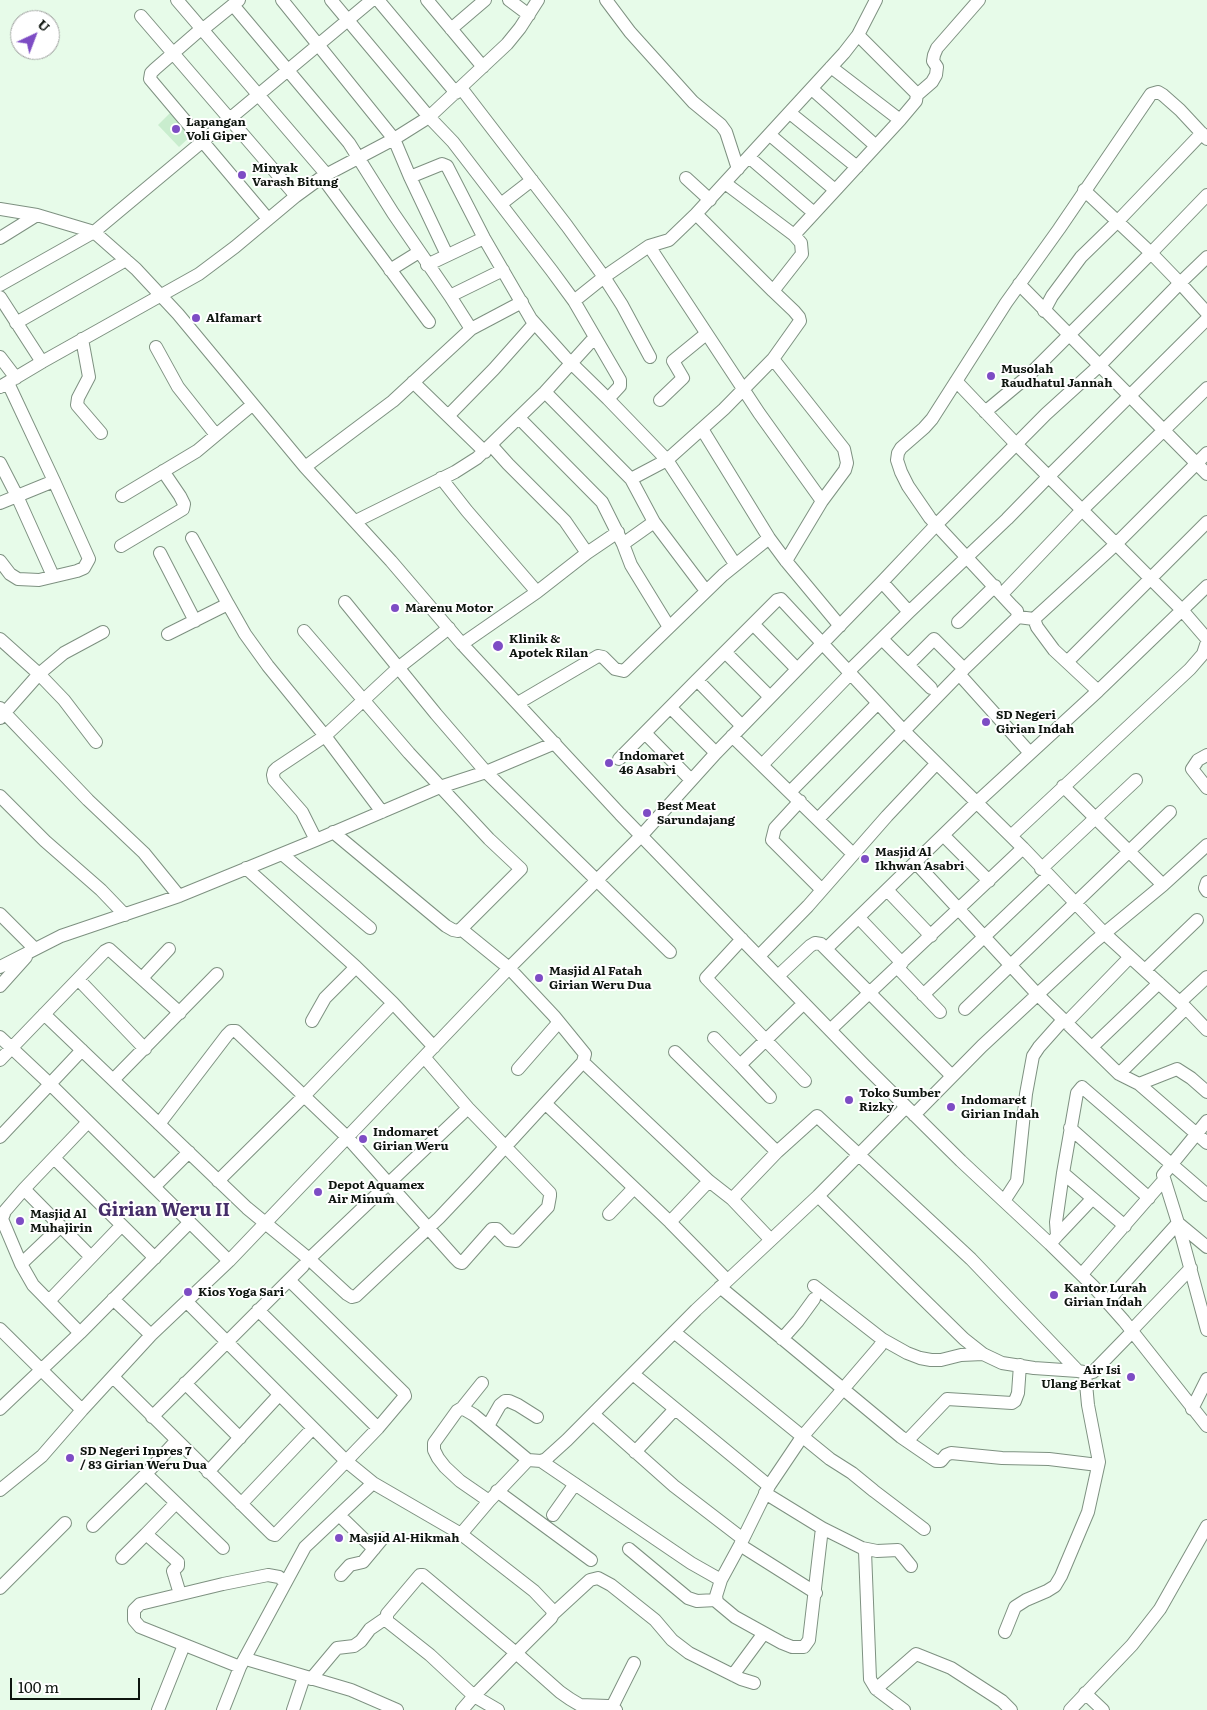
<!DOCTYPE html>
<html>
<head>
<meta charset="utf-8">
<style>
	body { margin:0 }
	#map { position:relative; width:1207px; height:1710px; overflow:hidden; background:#e7fbe9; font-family:Literata,serif }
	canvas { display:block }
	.north { position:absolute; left:10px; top:10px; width:50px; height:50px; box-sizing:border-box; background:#fff; border:1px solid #9fa19f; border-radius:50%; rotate:43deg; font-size:14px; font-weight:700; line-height:20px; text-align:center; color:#0e150f }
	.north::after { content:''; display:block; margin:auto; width:18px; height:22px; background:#7d4cc4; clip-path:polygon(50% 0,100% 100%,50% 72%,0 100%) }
	.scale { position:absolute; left:10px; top:1678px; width:130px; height:22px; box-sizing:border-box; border:2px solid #0e150f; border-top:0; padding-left:6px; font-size:15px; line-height:18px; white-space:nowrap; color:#0e150f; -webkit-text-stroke:4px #fff; paint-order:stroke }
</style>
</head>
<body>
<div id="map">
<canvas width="1207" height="1710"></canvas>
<div class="north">U</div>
<div class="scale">100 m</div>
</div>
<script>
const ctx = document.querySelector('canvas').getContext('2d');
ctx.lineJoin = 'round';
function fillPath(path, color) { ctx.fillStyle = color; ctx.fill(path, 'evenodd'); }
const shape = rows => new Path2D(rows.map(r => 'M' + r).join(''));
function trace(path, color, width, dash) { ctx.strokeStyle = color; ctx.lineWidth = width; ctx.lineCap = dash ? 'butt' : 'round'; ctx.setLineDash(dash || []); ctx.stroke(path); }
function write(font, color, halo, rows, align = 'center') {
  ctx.font = font + ' Literata,serif'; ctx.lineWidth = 4; ctx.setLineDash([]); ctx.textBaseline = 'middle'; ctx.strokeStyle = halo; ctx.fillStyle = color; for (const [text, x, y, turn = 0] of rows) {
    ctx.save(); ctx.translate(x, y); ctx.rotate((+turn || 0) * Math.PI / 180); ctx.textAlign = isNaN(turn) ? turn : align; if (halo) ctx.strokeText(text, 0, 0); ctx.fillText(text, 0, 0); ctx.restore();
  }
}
const green = shape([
	[173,110,194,133,179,147,158,125]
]);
const minor = shape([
	[177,0,327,175],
	[282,0,394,139,410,177,447,255],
	[331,0,429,117,453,142,552,271,574,301,620,380,620,386,608,399,667,460,724,409,773,359,844,449,847,463,845,470,822,501],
	[378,0,456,93],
	[427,0,483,67],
	[509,0,529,15],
	[606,0,630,32,693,102,721,125,726,132,738,169],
	[233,5,349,143,393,213,450,296,503,270],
	[141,16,296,196],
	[201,29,155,69,151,73,150,79,268,219],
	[451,29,485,0],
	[202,30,239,0],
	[831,67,900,120],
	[461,88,567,226,604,277,574,301],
	[812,89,876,146],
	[917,95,932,82,936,75,937,67,933,61,934,55,937,48,979,0],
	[790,113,857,167],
	[770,135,835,190],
	[1207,139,1180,110,1163,95,1158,92,1151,94,1059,229,1006,303,932,419,924,428,901,448,898,453,897,460,901,472,908,486,930,518,1012,606,1017,611,1018,617,1034,619,1037,627,1054,650,1098,691,1207,586],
	[750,158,814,213],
	[322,177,429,322],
	[410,177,442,164,447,166,484,238,531,319,565,357,608,399],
	[686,178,710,200],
	[725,183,794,235,900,120,916,101,917,94,858,35],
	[1084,190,1151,253,1207,195],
	[501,204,532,180],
	[0,209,37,215,94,232,136,269,178,314,305,467,391,561,462,644,620,814,864,1065,961,1161,1050,1244,1093,1286,1124,1321,1207,1426],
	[696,214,773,291],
	[0,238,37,215],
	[649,246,759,413,822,501,786,561],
	[427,265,484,238],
	[390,270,419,252],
	[1019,284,1207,474],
	[0,285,94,232,372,0],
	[450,296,471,329],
	[0,297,42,362],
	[1044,311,1052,296,1081,257,1118,221,1202,133],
	[16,323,126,260],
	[82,339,89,377,78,398,77,405,101,433],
	[156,347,178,387,216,435],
	[0,357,16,378],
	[650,357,622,305,604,277,649,246,669,240,696,214,844,53,858,35,876,0],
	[773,359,800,321,799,317,794,311,773,291,802,254,801,243,794,235],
	[956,381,1016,444,1182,610,1207,639],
	[413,382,448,416],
	[0,387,42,362,199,274,235,247,296,196,322,177,394,139,429,117,507,44,520,28,538,0],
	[660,400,683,378,673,361,706,334],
	[985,412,1027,377,1151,253,1180,283,1207,257],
	[519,418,602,502,623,544,654,522,631,479,545,392],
	[702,429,769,538,786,561,840,626],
	[491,445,508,464,565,521,587,553,618,532],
	[485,452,448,416,494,369,534,324],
	[0,463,17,496,53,576],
	[305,467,393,401,471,329,522,302],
	[441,478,467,511,537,592,587,553],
	[631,479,667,460,735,564],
	[122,496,197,451,252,405],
	[0,503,54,481],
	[356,521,455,472,477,458,545,392,595,337],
	[654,522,706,591],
	[192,538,228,604],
	[623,544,631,565,669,627],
	[121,546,183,509,184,504,180,496,163,471],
	[160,553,195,621],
	[0,561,10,574,18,579,39,580,77,571,84,568,89,559,54,481,8,383],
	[882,582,909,612],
	[1002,594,1082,510,1207,388],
	[345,602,436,714,486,772,670,952],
	[1034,619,1116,544,1207,453],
	[958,622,995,586],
	[754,625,797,669],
	[304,631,409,753,489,839,521,869,461,929],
	[168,634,228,604,245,634,268,666,325,736,382,812],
	[0,639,39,674,0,718],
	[882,639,908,665,934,639,964,669],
	[462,644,537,592],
	[726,653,770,697],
	[1067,662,1207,522],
	[908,665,931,688],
	[849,671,909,612,1007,519,1049,476,1207,319],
	[959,674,1030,753],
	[518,703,598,656,603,657,615,669,624,671,723,575,769,538],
	[0,708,88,800,144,853,179,896],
	[671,708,716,753],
	[742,726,697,680,777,600,781,599,904,731,1023,848,1104,933,1186,1008,1207,1030],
	[645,733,691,780],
	[732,736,853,854],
	[96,742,64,700,39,674,64,653,103,632],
	[1207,755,1198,760,1192,769,1207,788],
	[619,759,697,680],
	[763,764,851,673],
	[1063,786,1163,885],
	[790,792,878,703],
	[0,796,45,841,101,890,125,915],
	[800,801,775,828,772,840,822,890],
	[818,819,964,669,1018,617],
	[944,836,989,881],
	[1011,836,1190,669,1203,654,1207,642],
	[316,840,302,812,274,780,273,775,274,771,277,768,325,736,398,668,449,628],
	[282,854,370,928],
	[916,863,1038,995,1119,1074,1139,1084,1177,1069,1191,1078,1207,1092],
	[246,868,356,967],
	[1041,869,1136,780],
	[1207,882,1205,888,1207,891],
	[888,891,931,936],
	[0,914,35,949],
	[859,918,902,963],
	[742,939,706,978,805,1081],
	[827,948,976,803,1098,691],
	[759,956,808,906,887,816,936,764],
	[0,967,61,936,179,896,316,840,440,787,486,772,555,743],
	[897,967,940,1012],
	[1145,970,1197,920],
	[778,976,810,946,815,943,821,944,952,1076],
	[142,978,169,949],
	[78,979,145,1049],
	[0,986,26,957],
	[923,995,1048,876],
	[1180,1002,1207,977],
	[965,1009,1170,812],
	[44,1014,247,1208,309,1259,347,1294,352,1297,356,1296,439,1218,474,1181,583,1062,585,1054,554,1016,509,968,461,929,458,931,453,930,446,926,333,832],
	[312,1021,325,998,356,967,393,1003],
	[1066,1023,1130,957],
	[830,1030,1023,848],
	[0,1037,50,1084,82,1050],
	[714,1038,740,1065,804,1003],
	[1092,1047,1159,983],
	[675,1052,777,1152],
	[0,1060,105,951,109,949,180,1013],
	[583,1062,709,1181,732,1199,770,1239],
	[740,1065,770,1097],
	[518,1069,559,1022],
	[1119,1074,1186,1008],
	[113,1080,217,974],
	[1139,1084,1207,1143],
	[546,1104,670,1222,727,1280],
	[914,1115,982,1046,1094,942,1163,885,1207,845],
	[1207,1121,1163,1175,1178,1223,1207,1330],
	[159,1124,227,1035,231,1031,236,1031,347,1137,455,1258,459,1262,462,1263,492,1229,497,1229,508,1240,516,1241,548,1207,550,1196,550,1193,468,1108,424,1057],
	[1070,1128,1149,1198],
	[0,1137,50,1084,229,1261],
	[54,1158,155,1258],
	[1063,1173,1125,1226],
	[218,1181,304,1096,393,1003,434,1047],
	[154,1187,189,1152],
	[24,1189,91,1257],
	[818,1196,964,1339,983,1354,1002,1363,1034,1368,1078,1371],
	[732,1199,777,1152,817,1116,971,1259,1078,1371,1089,1373,1093,1372,1132,1332],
	[1004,1201,1017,1181,1026,1094,1033,1056,1039,1047,1063,1020],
	[609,1214,634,1188],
	[670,1222,709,1181],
	[1057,1236,1092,1199],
	[1050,1244,1057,1236,1056,1222,1063,1173,1077,1093,1082,1087,1207,1195],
	[309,1259,468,1108],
	[21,1264,60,1227],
	[1082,1274,1164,1180],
	[814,1286,882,1339,880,1346,802,1437,769,1486,740,1545,721,1580,716,1596,717,1602,735,1617,782,1643,792,1647,804,1647,809,1640,822,1528],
	[720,1287,901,1437,936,1461,941,1461,946,1455,951,1453,1002,1458,1049,1459,1098,1465],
	[113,1299,151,1335],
	[49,1301,121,1226],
	[187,1302,346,1461,373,1483],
	[1107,1302,1178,1223,1207,1247],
	[258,1310,378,1428],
	[0,1329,82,1410],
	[1131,1331,1191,1268],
	[674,1332,830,1459,852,1473,874,1491,924,1529],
	[80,1333,33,1285,21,1264,2,1219,5,1211,24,1189,88,1122],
	[782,1339,798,1321,814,1299],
	[882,1339,907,1353,920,1358,931,1360,941,1360,961,1355,983,1354],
	[633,1374,769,1486],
	[113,1377,272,1534,275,1535,378,1428,405,1396,404,1393,289,1280],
	[185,1383,240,1438],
	[462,1408,482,1383],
	[0,1409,80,1333,190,1222],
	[1192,1409,1207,1379],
	[593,1414,674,1486,743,1539],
	[152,1417,303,1266],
	[488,1426,500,1405,505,1401,509,1401,518,1405,537,1417],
	[907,1441,947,1399,1012,1403,1015,1401,1018,1393,1020,1365],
	[635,1452,675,1409],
	[541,1461,691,1563,721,1580],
	[208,1472,279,1395],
	[146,1474,223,1548],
	[0,1490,42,1456,82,1410,151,1335,229,1261,509,968,641,836,716,753,882,582,936,525,1046,414,1100,365,1180,283,1207,313],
	[497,1491,591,1560],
	[765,1493,822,1528,862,1548,865,1551,870,1679,876,1689,904,1710],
	[489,1501,460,1481,445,1467,438,1458,434,1450,434,1443,457,1411,462,1408,474,1415,528,1460],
	[176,1503,146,1534,178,1562,178,1566,173,1571,180,1594],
	[241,1504,313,1428],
	[339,1515,374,1549],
	[553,1515,575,1484],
	[93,1526,146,1474,176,1441],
	[461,1534,534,1591,553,1611,553,1614,551,1618,516,1653,474,1696,430,1655,387,1621,387,1614,420,1575,423,1575,516,1653,560,1692,570,1699,580,1705,608,1706,616,1710],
	[740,1545,816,1593],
	[862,1548,877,1551,898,1550,911,1566],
	[629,1549,688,1598,697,1601,716,1600],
	[122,1558,146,1534],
	[341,1575,350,1565,363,1562,383,1538],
	[0,1588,65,1523],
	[553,1614,590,1580,598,1578,611,1585,655,1620,672,1640,689,1653,741,1679,754,1683],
	[1005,1632,1015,1607,1026,1600,1047,1591,1055,1586,1061,1576,1088,1512,1099,1462,1088,1405,1085,1373],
	[246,1659,351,1690,397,1710],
	[240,1667,140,1627,134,1620,134,1610,140,1604,223,1584,268,1575,279,1577,285,1582],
	[733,1675,764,1633],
	[311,1679,337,1648,354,1646,361,1641,370,1629,386,1618],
	[876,1689,916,1654,951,1668,1002,1701,1011,1710],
	[1085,1693,1103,1710],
	[612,1707,634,1663],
	[158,1710,184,1645],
	[223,1710,240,1667,305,1547,373,1483,461,1534,489,1501,528,1460,541,1461,546,1459,567,1440,696,1310,818,1196,906,1107],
	[293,1710,304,1677],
	[462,1710,474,1696,498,1710],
	[1070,1710,1132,1645,1160,1609,1207,1526]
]);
const markers = [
	[176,129,5,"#7d4cc4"],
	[242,175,5,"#7d4cc4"],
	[196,318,5,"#7d4cc4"],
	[991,376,5,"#7d4cc4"],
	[395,608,5,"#7d4cc4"],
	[498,646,6,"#7d4cc4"],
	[986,722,5,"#7d4cc4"],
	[609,763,5,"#7d4cc4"],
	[647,813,5,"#7d4cc4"],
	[865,859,5,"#7d4cc4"],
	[539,978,5,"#7d4cc4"],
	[849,1100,5,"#7d4cc4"],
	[951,1107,5,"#7d4cc4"],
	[363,1139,5,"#7d4cc4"],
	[318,1192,5,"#7d4cc4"],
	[20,1221,5,"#7d4cc4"],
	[188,1292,5,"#7d4cc4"],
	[1054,1295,5,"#7d4cc4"],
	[1131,1377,5,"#7d4cc4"],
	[70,1458,5,"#7d4cc4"],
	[339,1538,5,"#7d4cc4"]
];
const poiNames = [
	["Lapangan",186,122],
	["Voli Giper",186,136],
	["Minyak",252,168],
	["Varash Bitung",252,182],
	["Alfamart",206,318],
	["Musolah",1001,369],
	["Raudhatul Jannah",1001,383],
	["Marenu Motor",405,608],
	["Klinik &",509,639],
	["Apotek Rilan",509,653],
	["SD Negeri",996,715],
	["Girian Indah",996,729],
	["Indomaret",619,756],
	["46 Asabri",619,770],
	["Best Meat",657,806],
	["Sarundajang",657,820],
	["Masjid Al",875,852],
	["Ikhwan Asabri",875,866],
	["Masjid Al Fatah",549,971],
	["Girian Weru Dua",549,985],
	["Toko Sumber",859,1093],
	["Rizky",859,1107],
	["Indomaret",961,1100],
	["Girian Indah",961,1114],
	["Indomaret",373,1132],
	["Girian Weru",373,1146],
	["Depot Aquamex",328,1185],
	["Air Minum",328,1199],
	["Masjid Al",30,1214],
	["Muhajirin",30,1228],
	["Kantor Lurah",1064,1288],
	["Girian Indah",1064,1302],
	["Kios Yoga Sari",198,1292],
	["Air Isi",1121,1370,"right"],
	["Ulang Berkat",1121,1384,"right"],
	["SD Negeri Inpres 7",80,1451],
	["/ 83 Girian Weru Dua",80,1465],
	["Masjid Al-Hikmah",349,1538]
];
const districtNames = [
	["Girian Weru II",164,1211]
];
fillPath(green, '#c9edce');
trace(minor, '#7e9181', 14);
trace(minor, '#fff', 12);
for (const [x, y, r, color] of markers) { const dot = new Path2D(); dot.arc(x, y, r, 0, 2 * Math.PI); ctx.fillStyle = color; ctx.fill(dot); trace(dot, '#fff', 2); }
write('bold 12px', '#0e150f', '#fff', poiNames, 'left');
write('bold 18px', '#452e69', '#fff', districtNames);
</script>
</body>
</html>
